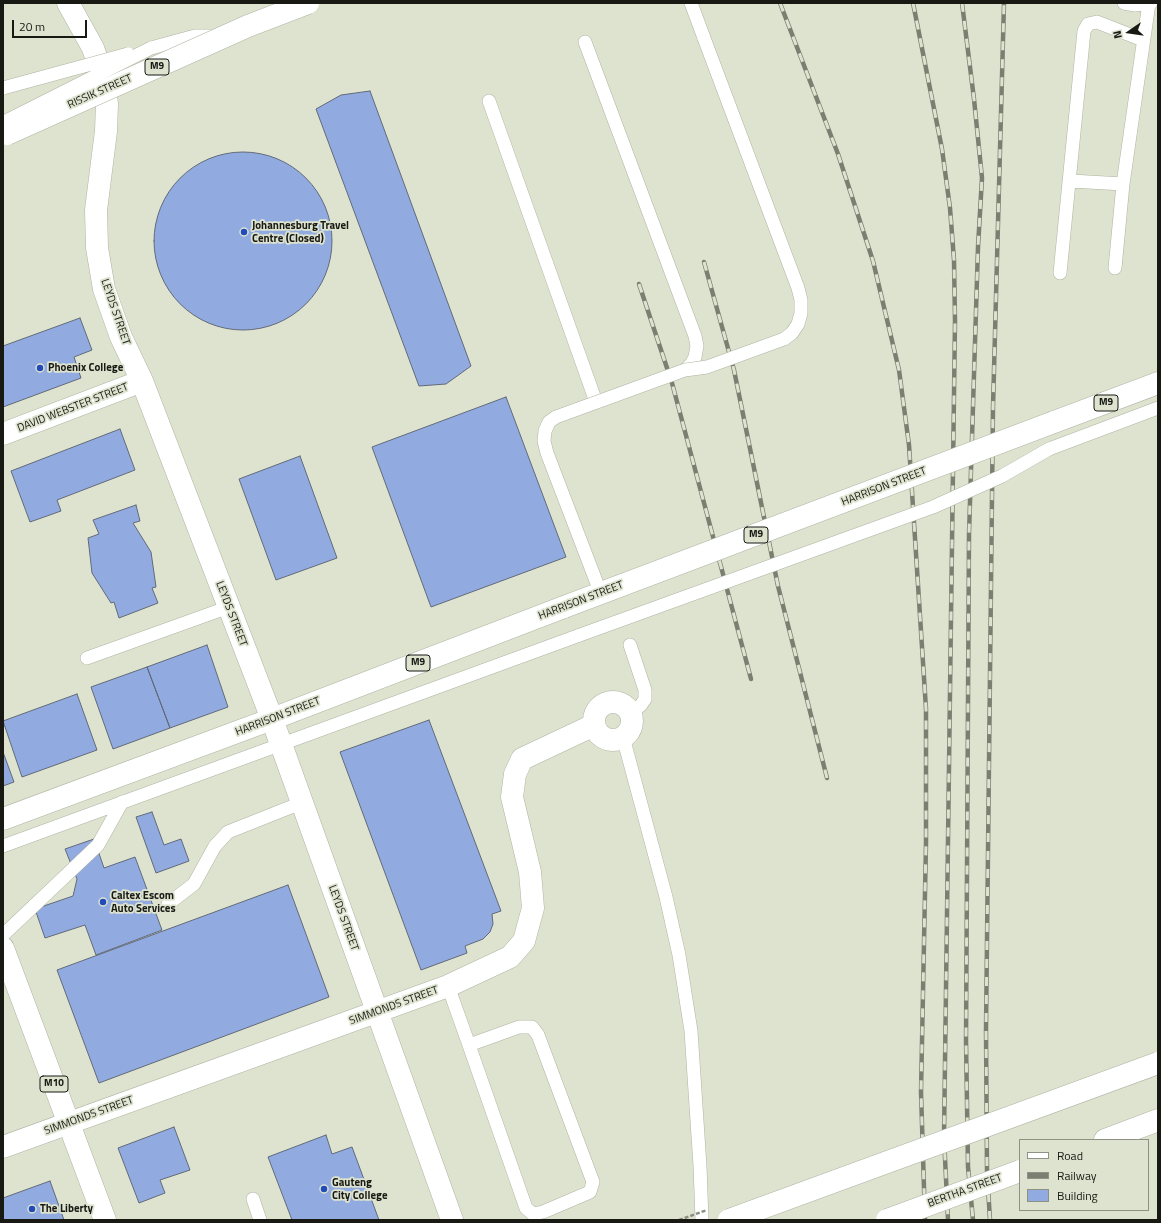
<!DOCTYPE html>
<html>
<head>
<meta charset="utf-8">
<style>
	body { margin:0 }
	#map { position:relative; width:1161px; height:1223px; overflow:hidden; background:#dee3d0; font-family:"Titillium Web",sans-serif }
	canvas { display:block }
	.frame { position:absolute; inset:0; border:4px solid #171912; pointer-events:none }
	.legend { position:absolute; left:1019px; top:1139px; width:130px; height:72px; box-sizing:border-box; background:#dee3d0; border:1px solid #8e9284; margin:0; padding:5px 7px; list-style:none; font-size:12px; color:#171912 }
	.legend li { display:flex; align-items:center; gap:8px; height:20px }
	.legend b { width:20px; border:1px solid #8e9284 }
	.north { position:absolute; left:1109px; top:12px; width:40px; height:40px; -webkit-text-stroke:3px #dee3d0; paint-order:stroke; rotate:257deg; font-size:11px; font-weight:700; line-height:16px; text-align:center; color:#171912 }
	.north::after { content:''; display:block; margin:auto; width:14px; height:18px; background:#171912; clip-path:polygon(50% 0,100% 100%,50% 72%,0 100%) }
	.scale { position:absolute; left:12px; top:20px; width:75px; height:18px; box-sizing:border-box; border:2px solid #171912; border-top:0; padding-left:5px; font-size:12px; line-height:14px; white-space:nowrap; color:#171912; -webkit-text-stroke:3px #dee3d0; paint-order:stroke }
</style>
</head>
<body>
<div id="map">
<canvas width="1161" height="1223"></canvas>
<div class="frame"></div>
<ul class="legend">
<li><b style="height:5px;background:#fff"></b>Road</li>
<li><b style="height:5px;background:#7b7f72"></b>Railway</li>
<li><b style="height:11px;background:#91abe0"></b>Building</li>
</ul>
<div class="north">N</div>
<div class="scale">20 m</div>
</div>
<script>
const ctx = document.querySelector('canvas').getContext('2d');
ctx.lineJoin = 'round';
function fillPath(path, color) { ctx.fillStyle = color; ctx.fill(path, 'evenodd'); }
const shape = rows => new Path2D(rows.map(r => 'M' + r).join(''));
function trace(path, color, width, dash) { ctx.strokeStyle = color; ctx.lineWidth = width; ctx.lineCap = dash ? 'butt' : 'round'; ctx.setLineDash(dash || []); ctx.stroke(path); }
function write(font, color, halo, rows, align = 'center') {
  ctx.font = font + ' "Titillium Web",sans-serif'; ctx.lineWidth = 3.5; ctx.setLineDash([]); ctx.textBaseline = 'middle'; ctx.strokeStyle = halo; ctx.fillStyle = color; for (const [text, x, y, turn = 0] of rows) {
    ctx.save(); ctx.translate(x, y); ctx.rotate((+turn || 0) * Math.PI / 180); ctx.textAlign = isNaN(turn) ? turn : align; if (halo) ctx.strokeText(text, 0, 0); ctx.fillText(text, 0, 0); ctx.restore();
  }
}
const building = shape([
	[370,91,471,366,446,384,419,386,316,109,341,95,370,91],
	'154 241a89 89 0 1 1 178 0a89 89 0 1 1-178 0Z',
	[80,318,92,350,74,357,81,378,3,407,3,346,80,318],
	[506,397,566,557,431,607,372,447,506,397],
	[120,429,135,470,57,500,61,511,30,522,11,471,120,429],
	[300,456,337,558,276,580,239,479,300,456],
	[136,505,140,521,133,523,151,552,156,587,152,588,158,603,119,618,114,602,111,603,92,573,88,538,99,534,93,520,136,505],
	[207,645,228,707,170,728,147,667,207,645],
	[147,667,170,728,113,749,91,687,147,667],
	[77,694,97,750,22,777,3,721,77,694],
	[429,720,501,911,492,914,493,924,490,932,483,939,465,946,467,953,421,970,340,752,429,720],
	[3,752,14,782,3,786,3,752],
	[152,812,164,845,181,839,189,861,156,873,136,817,152,812],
	[94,839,104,868,135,857,162,930,96,955,85,925,45,938,35,909,73,896,77,879,65,849,94,839],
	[288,885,329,997,99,1083,57,970,288,885],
	[174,1127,190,1170,160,1180,165,1193,139,1203,118,1148,174,1127],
	[326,1135,332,1154,352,1147,379,1220,292,1220,268,1157,326,1135],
	[50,1181,64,1220,3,1220,3,1198,50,1181]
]);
const lane = shape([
	[691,3,704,38],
	[1124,3,1135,5,1151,3],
	[585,42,695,336,697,346,695,357,692,363,685,370],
	[151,48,195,36,215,36],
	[489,101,596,402],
	[1071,181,1123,184],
	[1115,268,1123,184,1149,3],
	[1060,273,1084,31,1088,24,1097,22,1143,40],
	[1049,449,1158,408],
	[87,658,229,607],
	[630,713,641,705,645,699,645,690,630,645],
	[623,737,666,897,679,955,691,1031,700,1166,702,1220],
	[3,846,580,635],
	[168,904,194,884,215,846,228,832,301,803],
	[3,935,98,845,122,802],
	[448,986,469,1045,526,1208,533,1214,543,1212,590,1192,593,1182,538,1035,532,1027,519,1027,469,1045],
	[253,1199,260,1220]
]);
const street = shape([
	[68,3,93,48,103,78,107,104,106,131,96,210,97,248,104,289,121,337,142,381,272,719,452,1220],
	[3,434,142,381],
	'594 721a19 19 0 1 1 38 0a19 19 0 1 1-38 0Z',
	[3,1147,448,986,510,957,524,941,533,908,530,872,512,797,515,774,522,759,594,725]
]);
const secondary = shape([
	[1105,1140,1158,1120]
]);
const primary = shape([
	[1054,422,1158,383],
	[3,819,272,719,564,607],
	[3,948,105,1220]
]);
const rail = shape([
	[780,3,838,154,873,261,899,370,909,445,926,709,926,843,921,1092,925,1220],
	[913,3,942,149,950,208,954,260,955,321,944,1137,948,1220],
	[962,3,974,99,982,178,978,247,969,534,966,1040,968,1167,973,1220],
	[704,262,734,370,778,586,827,778],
	[639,284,672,383,751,679],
	[990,1220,987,1171,986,1030,993,407,1004,3]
]);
const pathBridge = shape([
	[679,1220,707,1210]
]);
const laneBridge = shape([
	[3,88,128,54],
	[4,122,151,48],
	[601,594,547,453,544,441,545,431,549,422,556,417,685,370,707,367,784,339,792,333,798,324,801,313,801,300,798,288,704,38],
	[580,635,933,507,1002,476,1049,449]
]);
const secondaryBridge = shape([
	[729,1220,1158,1063],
	[887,1220,1020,1171]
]);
const primaryBridge = shape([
	[7,134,248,26,308,3],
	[564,607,1054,422]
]);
const markers = [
	[244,232,4,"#204bb9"],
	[40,368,4,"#204bb9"],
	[103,902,4,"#204bb9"],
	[324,1189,4,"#204bb9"],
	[32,1209,4,"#204bb9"]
];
const shields = [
	[157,67,24],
	[1106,403,24],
	[756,535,24],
	[418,663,24],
	[54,1084,28]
];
const shieldNames = [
	["M9",157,67],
	["M9",1106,403],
	["M9",756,535],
	["M9",418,663],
	["M10",54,1084]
];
const streetNames = [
	["RISSIK STREET",100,92,-24],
	["LEYDS STREET",115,312,71],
	["DAVID WEBSTER STREET",73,408,-21],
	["HARRISON STREET",884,487,-21],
	["HARRISON STREET",581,601,-21],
	["LEYDS STREET",231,614,69],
	["HARRISON STREET",278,717,-21],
	["LEYDS STREET",343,918,70],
	["SIMMONDS STREET",394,1006,-20],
	["SIMMONDS STREET",89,1116,-20],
	["BERTHA STREET",965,1191,-20]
];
const poiNames = [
	["Johannesburg Travel",252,226],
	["Centre (Closed)",252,239],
	["Phoenix College",48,368],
	["Caltex Escom",111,896],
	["Auto Services",111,909],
	["Gauteng",332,1183],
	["City College",332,1196],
	["The Liberty",40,1209]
];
fillPath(building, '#91abe0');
trace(building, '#616978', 1);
trace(lane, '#afb4a2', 14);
trace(street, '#afb4a2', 23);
trace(secondary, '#afb4a2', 23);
trace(primary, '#afb4a2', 23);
trace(lane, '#fff', 13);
trace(street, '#fff', 22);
trace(secondary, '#fff', 22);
trace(primary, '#fff', 22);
trace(rail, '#7b7f72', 4.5);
trace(rail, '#dee3d0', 3, [9]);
trace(laneBridge, '#afb4a2', 14, []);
trace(secondaryBridge, '#afb4a2', 23, []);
trace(primaryBridge, '#afb4a2', 23, []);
trace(pathBridge, '#8a8d7f', 2.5, [4, 2]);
trace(laneBridge, '#fff', 13);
trace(secondaryBridge, '#fff', 22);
trace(primaryBridge, '#fff', 22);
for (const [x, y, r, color] of markers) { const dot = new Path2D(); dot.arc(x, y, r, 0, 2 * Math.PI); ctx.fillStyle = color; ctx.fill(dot); trace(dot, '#dee3d0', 1.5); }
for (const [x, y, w] of shields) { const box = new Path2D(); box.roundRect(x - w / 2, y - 8, w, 16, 3); ctx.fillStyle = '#dee3d0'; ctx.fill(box); trace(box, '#171912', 1); }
write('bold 10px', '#171912', null, shieldNames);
write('11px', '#171912', '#dee3d0', streetNames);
write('bold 11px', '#171912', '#dee3d0', poiNames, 'left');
</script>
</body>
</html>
